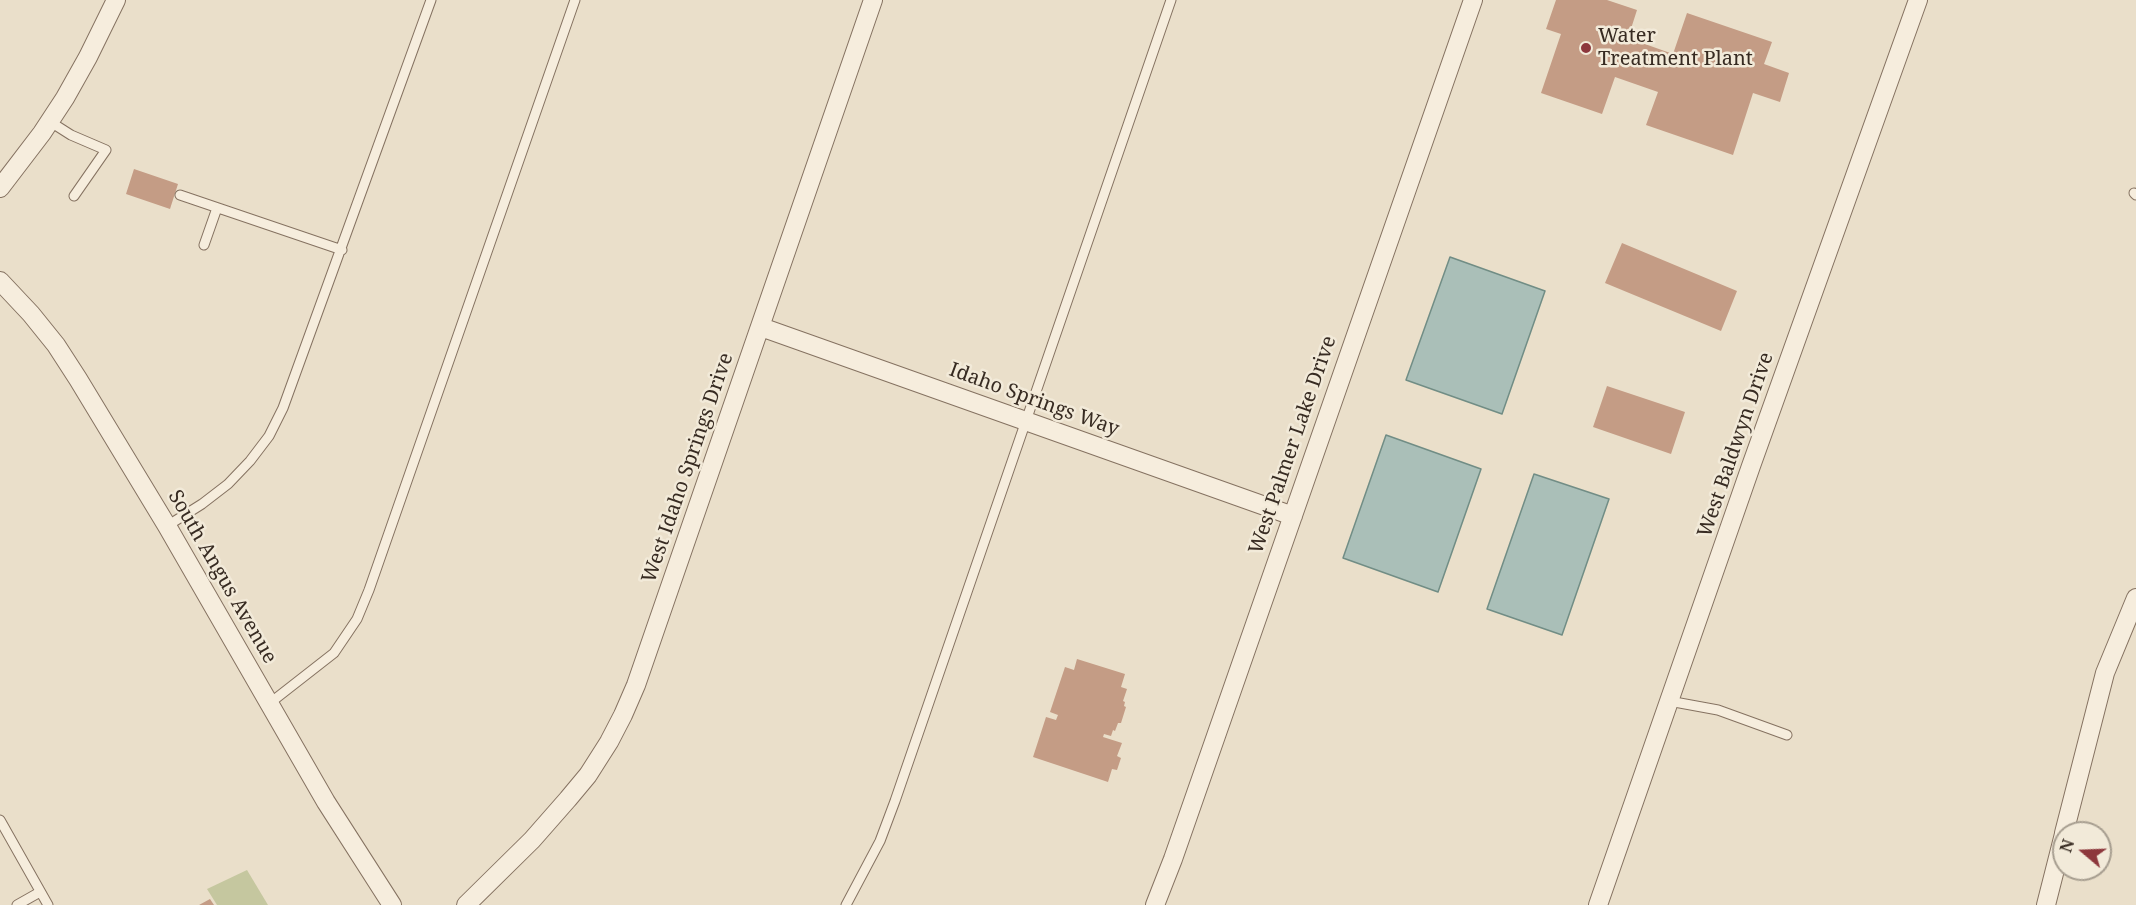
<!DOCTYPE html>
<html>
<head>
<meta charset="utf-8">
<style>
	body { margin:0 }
	#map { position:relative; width:2136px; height:905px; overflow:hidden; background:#eadfca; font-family:"Noto Serif",serif }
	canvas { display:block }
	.north { position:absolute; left:2052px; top:821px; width:60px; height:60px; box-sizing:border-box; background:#f2ead9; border:2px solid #a79e90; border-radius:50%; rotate:289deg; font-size:16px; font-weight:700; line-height:24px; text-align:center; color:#372b22 }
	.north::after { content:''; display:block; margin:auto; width:21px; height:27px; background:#8d373c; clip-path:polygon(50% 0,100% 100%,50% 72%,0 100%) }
</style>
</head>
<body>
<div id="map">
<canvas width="2136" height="905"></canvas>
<div class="north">N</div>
</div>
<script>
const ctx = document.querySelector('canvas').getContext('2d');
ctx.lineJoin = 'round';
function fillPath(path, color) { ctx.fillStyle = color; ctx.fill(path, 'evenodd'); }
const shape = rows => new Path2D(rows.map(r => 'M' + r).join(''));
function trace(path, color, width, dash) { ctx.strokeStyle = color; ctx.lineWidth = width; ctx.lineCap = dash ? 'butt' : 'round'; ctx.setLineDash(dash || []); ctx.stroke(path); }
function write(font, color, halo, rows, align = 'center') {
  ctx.font = font + ' "Noto Serif",serif'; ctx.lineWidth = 5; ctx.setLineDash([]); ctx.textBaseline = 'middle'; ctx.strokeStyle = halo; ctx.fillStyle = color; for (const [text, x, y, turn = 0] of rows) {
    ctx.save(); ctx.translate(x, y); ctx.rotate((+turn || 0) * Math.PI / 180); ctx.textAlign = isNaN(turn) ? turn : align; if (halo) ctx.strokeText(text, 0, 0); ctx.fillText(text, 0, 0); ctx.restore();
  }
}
const green = shape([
	[247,870,268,905,217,905,207,889]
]);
const water = shape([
	[1450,257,1545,291,1502,414,1406,380,1450,257],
	[1386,435,1481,469,1438,592,1343,558,1386,435],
	[1534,474,1609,499,1562,635,1487,609,1534,474]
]);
const building = shape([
	[1556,0,1607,0,1637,10,1628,38,1673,54,1687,13,1772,42,1764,64,1789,73,1780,102,1753,93,1733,155,1646,125,1658,92,1615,77,1602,114,1541,93,1561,34,1546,29],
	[134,169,178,184,170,209,126,194],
	[1622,243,1737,291,1721,331,1605,283],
	[1607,386,1685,412,1671,454,1593,427],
	[1077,659,1125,674,1121,687,1127,689,1123,701,1125,702,1124,706,1126,707,1121,723,1118,723,1115,731,1113,730,1111,736,1104,734,1103,737,1122,743,1117,756,1121,758,1117,770,1112,769,1108,782,1033,757,1046,717,1056,720,1058,715,1050,712,1065,667,1074,670],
	[210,899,214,905,199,905]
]);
const service = shape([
	[49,121,71,135,106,150,74,196],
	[2134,193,2136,195],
	[180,195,342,250],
	[204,245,217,208],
	[167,526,202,504,228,484,250,461,269,436,283,408,431,0],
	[1669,701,1718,710,1787,735],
	[270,703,334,653,357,619,369,590,575,0],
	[0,820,48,905],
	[17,905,40,892],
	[846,905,880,841,895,801,1171,0]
]);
const minor = shape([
	[0,188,42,133,65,98,88,57,116,0],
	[0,281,31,314,56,345,78,379,167,526,326,802,392,905],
	[761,327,1293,516],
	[2064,833,2105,673,2136,598],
	[466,905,532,840,568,799,588,775,609,742,623,715,636,685,873,0],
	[1155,905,1173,859,1473,0],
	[1598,905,1751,466,1918,0],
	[2046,905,2064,834]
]);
const markers = [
	[1586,48,6,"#8d373c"]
];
const poiNames = [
	["Water",1598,36],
	["Treatment Plant",1598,59]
];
const streetNames = [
	["Idaho Springs Way",1034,400,20],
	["West Palmer Lake Drive",1293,445,-71],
	["West Baldwyn Drive",1736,445,-71],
	["West Idaho Springs Drive",688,468,-71],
	["South Angus Avenue",222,577,60]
];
fillPath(green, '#c5c79f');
fillPath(water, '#aabfb8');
trace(water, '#718d85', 1.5);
fillPath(building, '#c49c85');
trace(service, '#857261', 11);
trace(minor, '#857261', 20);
trace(service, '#f6eddd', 9);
trace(minor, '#f6eddd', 18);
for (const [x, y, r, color] of markers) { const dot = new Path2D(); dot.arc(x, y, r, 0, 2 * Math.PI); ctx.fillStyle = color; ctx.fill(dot); trace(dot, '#f2ead9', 2); }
write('20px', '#372b22', '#f2ead9', poiNames, 'left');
write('20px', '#372b22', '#f2ead9', streetNames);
</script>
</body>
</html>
